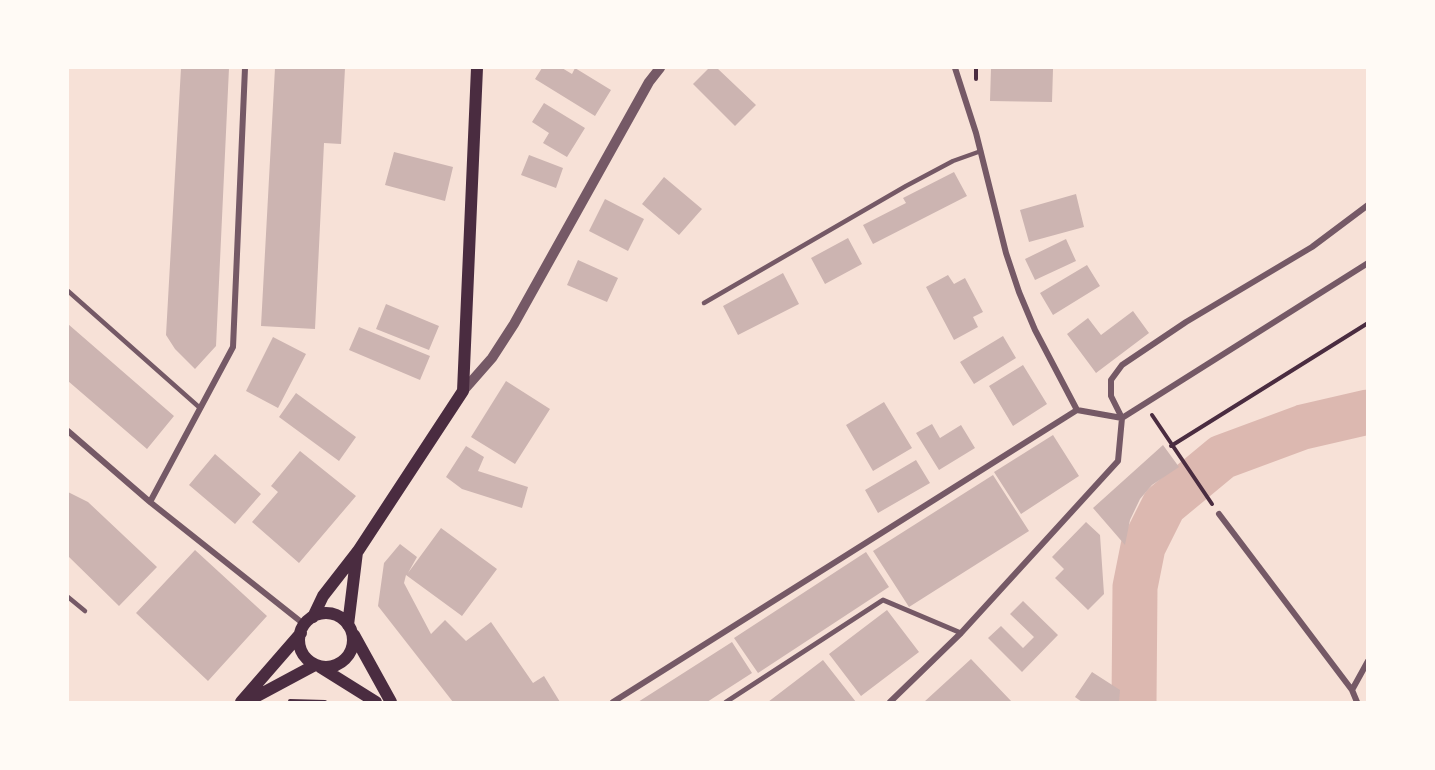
<!DOCTYPE html>
<html>
<head>
<meta charset="utf-8">
<style>
	body { margin:0 }
	#map { position:relative; width:1435px; height:770px; overflow:hidden; background:#f7e1d7; font-family:Roboto,sans-serif }
	canvas { display:block }
	.frame { position:absolute; inset:0; border:69px solid #fffaf5; pointer-events:none }
</style>
</head>
<body>
<div id="map">
<canvas width="1435" height="770"></canvas>
<div class="frame"></div>
</div>
<script>
const ctx = document.querySelector('canvas').getContext('2d');
ctx.lineJoin = 'round';
const shape = rows => new Path2D(rows.map(r => 'M' + r).join(''));
function trace(path, color, width, dash) { ctx.strokeStyle = color; ctx.lineWidth = width; ctx.lineCap = dash ? 'butt' : 'round'; ctx.setLineDash(dash || []); ctx.stroke(path); }
function fillPath(path, color) { ctx.fillStyle = color; ctx.fill(path, 'evenodd'); }
const river = shape([
	[1134,702,1135,587,1143,547,1164,505,1222,457,1303,427,1368,412]
]);
const building = shape([
	[181,68,229,68,216,346,195,369,175,349,166,335],
	[275,68,345,68,341,144,324,143,315,329,261,326],
	[542,68,562,68,572,74,575,68,611,90,595,116,535,79],
	[709,68,717,68,756,105,735,126,693,84],
	[991,68,1053,69,1052,102,990,101],
	[544,103,585,128,567,157,543,143,549,133,532,122],
	[394,152,453,167,445,201,385,185],
	[529,155,563,168,556,188,521,175],
	[954,172,967,196,873,244,863,225,906,203,903,198],
	[664,177,702,209,679,235,642,204],
	[1076,194,1084,227,1029,242,1020,210],
	[605,199,644,219,628,251,589,231],
	[848,238,862,264,825,284,811,258],
	[1066,239,1076,261,1035,280,1025,259],
	[578,260,618,278,607,302,567,285],
	[1087,265,1100,286,1053,315,1040,293],
	[783,273,799,304,738,335,723,306],
	[948,275,954,284,965,278,983,312,973,317,978,327,954,340,926,287],
	[386,304,439,326,429,350,376,329],
	[1133,311,1149,333,1096,373,1067,334,1088,318,1101,335],
	[68,324,174,416,147,449,68,381],
	[359,327,430,356,420,380,349,350],
	[1003,336,1016,358,974,384,960,362],
	[273,337,306,354,278,408,246,391],
	[1023,365,1047,404,1013,426,989,386],
	[506,381,550,409,515,464,471,437],
	[296,393,356,437,339,461,279,417],
	[884,402,912,448,873,471,846,425],
	[932,424,940,438,961,425,975,448,939,470,916,433],
	[1053,435,1079,476,1021,514,994,472],
	[1163,445,1179,467,1152,485,1140,499,1130,520,1125,545,1093,508],
	[466,446,484,457,478,471,528,487,522,508,462,489,446,477],
	[300,451,356,496,299,563,252,522,278,492,271,486],
	[215,454,261,494,235,524,189,485],
	[916,460,930,483,878,513,865,490],
	[993,475,1029,531,909,607,873,551],
	[68,492,88,502,157,567,119,606,68,556],
	[1086,522,1100,535,1104,594,1088,610,1055,578,1064,569,1052,557],
	[441,528,497,569,462,616,406,575,404,583,431,634,445,620,466,641,491,622,533,683,544,676,560,702,453,702,378,606,384,563,400,544,417,557,408,573],
	[195,550,267,616,208,681,136,613],
	[866,552,889,587,758,673,734,638],
	[1023,601,1058,635,1022,672,988,638,1001,626,1023,648,1034,637,1010,614],
	[887,610,919,652,861,696,829,654],
	[732,642,752,673,707,702,638,702],
	[971,659,1012,702,924,702],
	[823,660,856,702,768,702],
	[1092,672,1120,690,1119,702,1082,702,1075,697]
]);
const path = shape([
	[976,79,976,68],
	[1152,415,1212,504],
	[1171,446,1368,323],
	[290,701,325,702]
]);
const service = shape([
	[68,291,200,408],
	[704,303,906,186,953,161,981,151],
	[68,597,85,611]
]);
const pedestrian = shape([
	[726,702,883,600,961,633]
]);
const minor = shape([
	[955,68,976,133,1006,253,1019,292,1035,330,1077,410],
	[1122,418,1111,396,1111,380,1122,365,1186,322,1312,247,1368,205],
	[68,431,150,502,305,625],
	[150,502,233,347,245,68],
	[1219,514,1352,690,1357,702],
	[1352,690,1368,661],
	[613,702,1077,410,1122,418,1368,263],
	[890,702,961,633,1118,461,1122,418]
]);
const tertiary = shape([
	[463,391,492,358,514,324,649,82,660,68]
]);
const secondary = shape([
	'299 640a27 27 0 1 1 54 0a27 27 0 1 1-54 0Z',
	[313,617,323,596,358,551,463,391,477,68],
	[348,625,357,552],
	[354,635,391,702],
	[320,667,376,702],
	[241,702,301,633],
	[246,702,315,665]
]);
trace(river, '#dcb8b0', 45);
fillPath(building, '#ccb4b1');
trace(path, '#4a2c40', 4);
trace(service, '#755966', 4.5);
trace(pedestrian, '#755966', 5);
trace(minor, '#755966', 6);
trace(tertiary, '#755966', 10);
trace(secondary, '#4a2c40', 12);
</script>
</body>
</html>
